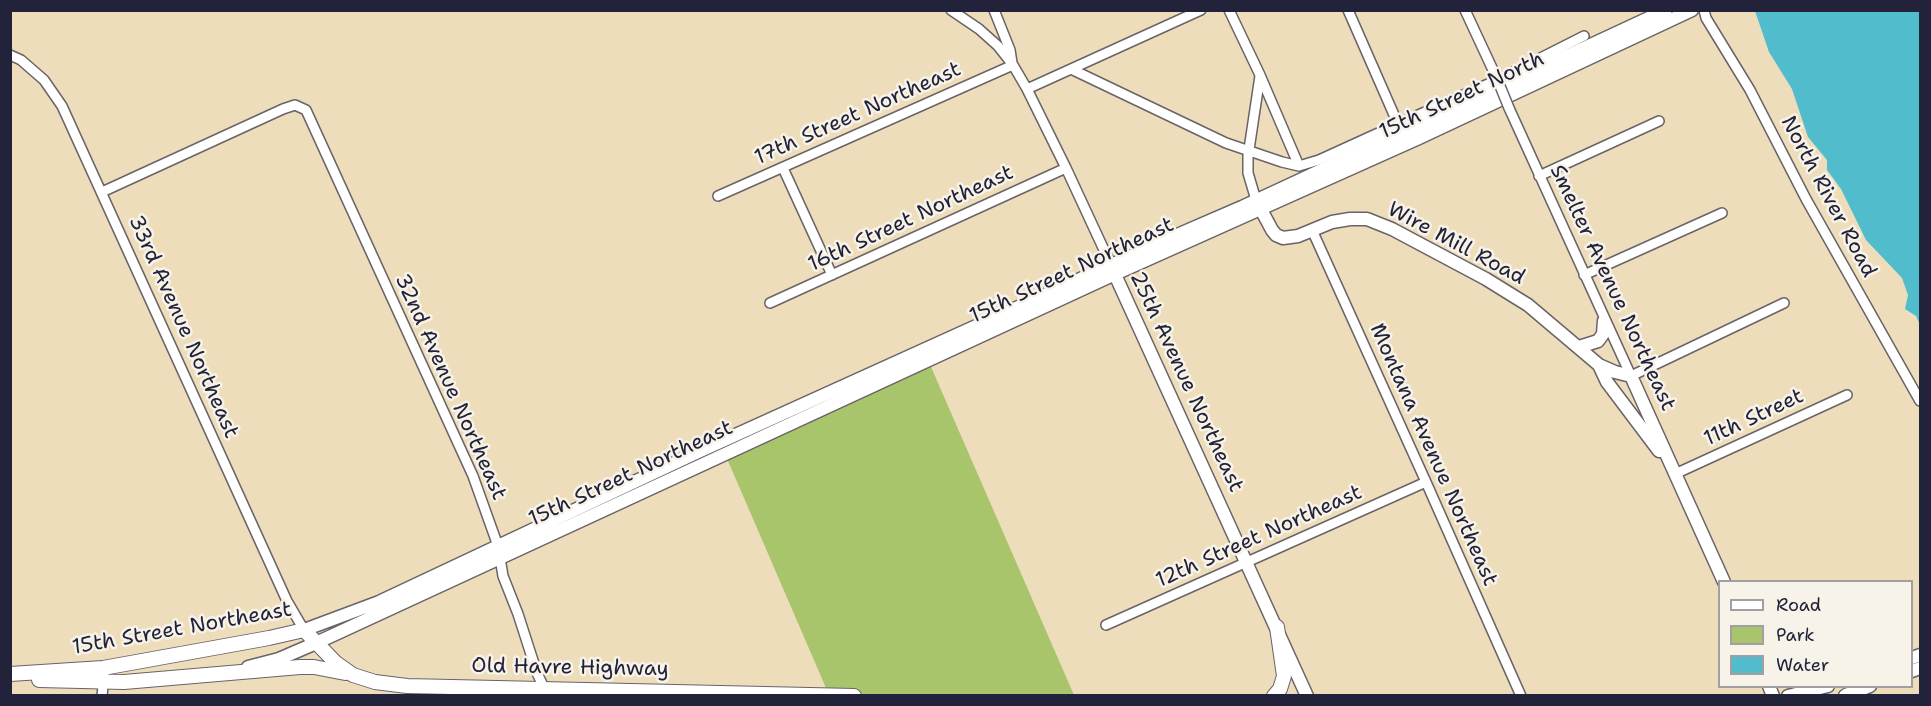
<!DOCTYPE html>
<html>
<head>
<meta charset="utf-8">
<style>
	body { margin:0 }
	#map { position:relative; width:1931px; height:706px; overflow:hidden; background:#edb; font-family:"Shantell Sans",sans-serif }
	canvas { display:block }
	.frame { position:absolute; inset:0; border:12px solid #22223b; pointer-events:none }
	.legend { position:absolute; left:1718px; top:580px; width:195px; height:108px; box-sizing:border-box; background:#f7f3e8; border:2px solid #a29fa3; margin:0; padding:8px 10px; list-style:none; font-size:18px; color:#22223b }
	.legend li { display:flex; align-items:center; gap:12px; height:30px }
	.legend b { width:30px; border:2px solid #a29fa3 }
</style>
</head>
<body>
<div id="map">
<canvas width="1931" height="706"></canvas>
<div class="frame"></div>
<ul class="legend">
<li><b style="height:8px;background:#fff"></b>Road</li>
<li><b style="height:16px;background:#a9c56c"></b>Park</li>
<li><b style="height:16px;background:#50bccc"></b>Water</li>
</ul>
</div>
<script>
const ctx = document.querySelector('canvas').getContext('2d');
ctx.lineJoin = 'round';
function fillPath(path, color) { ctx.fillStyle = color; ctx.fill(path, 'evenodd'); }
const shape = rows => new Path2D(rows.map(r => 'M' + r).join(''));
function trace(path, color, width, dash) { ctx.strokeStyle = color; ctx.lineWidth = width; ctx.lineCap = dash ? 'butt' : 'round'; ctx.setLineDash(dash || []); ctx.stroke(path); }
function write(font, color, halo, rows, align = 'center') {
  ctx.font = font + ' "Shantell Sans",sans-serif'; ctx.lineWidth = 5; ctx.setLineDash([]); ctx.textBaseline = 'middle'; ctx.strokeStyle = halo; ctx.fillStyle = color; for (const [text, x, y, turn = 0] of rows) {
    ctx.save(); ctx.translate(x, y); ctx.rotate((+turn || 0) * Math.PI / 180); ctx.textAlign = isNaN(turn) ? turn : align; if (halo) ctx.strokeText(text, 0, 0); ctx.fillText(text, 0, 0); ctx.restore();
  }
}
const green = shape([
	[928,360,1074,695,829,695,725,454]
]);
const water = shape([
	[1755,11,1920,11,1920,325,1916,316,1905,309,1908,295,1902,278,1866,240,1841,189,1827,170,1827,160,1808,137,1792,89,1769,52]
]);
const minor = shape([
	[951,10,979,29,998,46,1013,65,1027,89,1066,168,1111,265],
	[994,10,1010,50,1012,63],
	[1229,10,1260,75,1299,166],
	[1348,10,1398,124],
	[1465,10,1499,83],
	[1704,10,1706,18,1750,90,1806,199,1920,401],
	[10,55,21,60,44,80,62,106,287,601,304,630],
	[1071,69,1226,143,1282,162,1299,166,1319,160,1398,124,1497,80,1584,36],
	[1027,89,1201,10],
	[1509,108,1631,376,1784,303],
	[783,168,832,275],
	[1539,176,1659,121],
	[102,192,283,109,295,105,306,110,473,476,498,546,503,576,518,614,537,673,545,690],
	[718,196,1013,65],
	[1256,200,1248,173,1248,156,1260,76],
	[1312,230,1426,482,1521,696],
	[1584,275,1722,213],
	[770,303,1066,168],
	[1675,474,1847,395],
	[1106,625,1426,482],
	[102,696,104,676]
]);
const major = shape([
	[1258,204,1272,230,1276,235,1283,238,1298,236,1332,222,1350,219,1367,219,1392,229,1486,279,1528,305,1599,365,1615,372,1631,376,1724,582],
	[1112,268,1307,696],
	[1579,347,1598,341,1603,334,1604,321],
	[1599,365,1607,382,1659,451],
	[304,630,379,602,698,452,1184,232,1242,207,1666,10],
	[1912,658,1920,655],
	[248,667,279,659,316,643,1115,274,1419,138,1692,10],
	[1912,671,1920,668],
	[1769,686,1773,696],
	[1788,696,1828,686],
	[1845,696,1870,686]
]);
const highway = shape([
	[10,674,103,668,269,638,304,630,336,663,353,675,375,682,407,686,854,696],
	[39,680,124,682,300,667,314,667,345,673],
	[1274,696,1280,689,1284,676,1277,627],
	[1846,696,1848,695]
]);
const minorBridge = shape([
	[1500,86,1509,108]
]);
const streetNames = [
	["15th Street North",1462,96,-25],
	["17th Street Northeast",858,114,-24],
	["North River Road",1828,197,62],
	["16th Street Northeast",911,219,-25],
	["Wire Mill Road",1456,244,28],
	["15th Street Northeast",1072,271,-25],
	["Smelter Avenue Northeast",1612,288,65],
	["33rd Avenue Northeast",183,327,66],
	["25th Avenue Northeast",1186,382,65],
	["32nd Avenue Northeast",450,387,66],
	["11th Street",1754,418,-25],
	["Montana Avenue Northeast",1433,455,66],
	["15th Street Northeast",631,474,-25],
	["12th Street Northeast",1259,537,-24],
	["15th Street Northeast",182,629,-10],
	["Old Havre Highway",570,668,1]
];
fillPath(green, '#a9c56c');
fillPath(water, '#50bccc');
trace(minor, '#696368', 12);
trace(major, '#696368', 15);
trace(highway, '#696368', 16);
trace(minor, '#fff', 9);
trace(major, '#fff', 12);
trace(highway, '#fff', 14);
trace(minorBridge, '#696368', 12, []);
trace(minorBridge, '#fff', 9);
write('21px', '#22223b', '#f7f3e8', streetNames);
</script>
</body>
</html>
